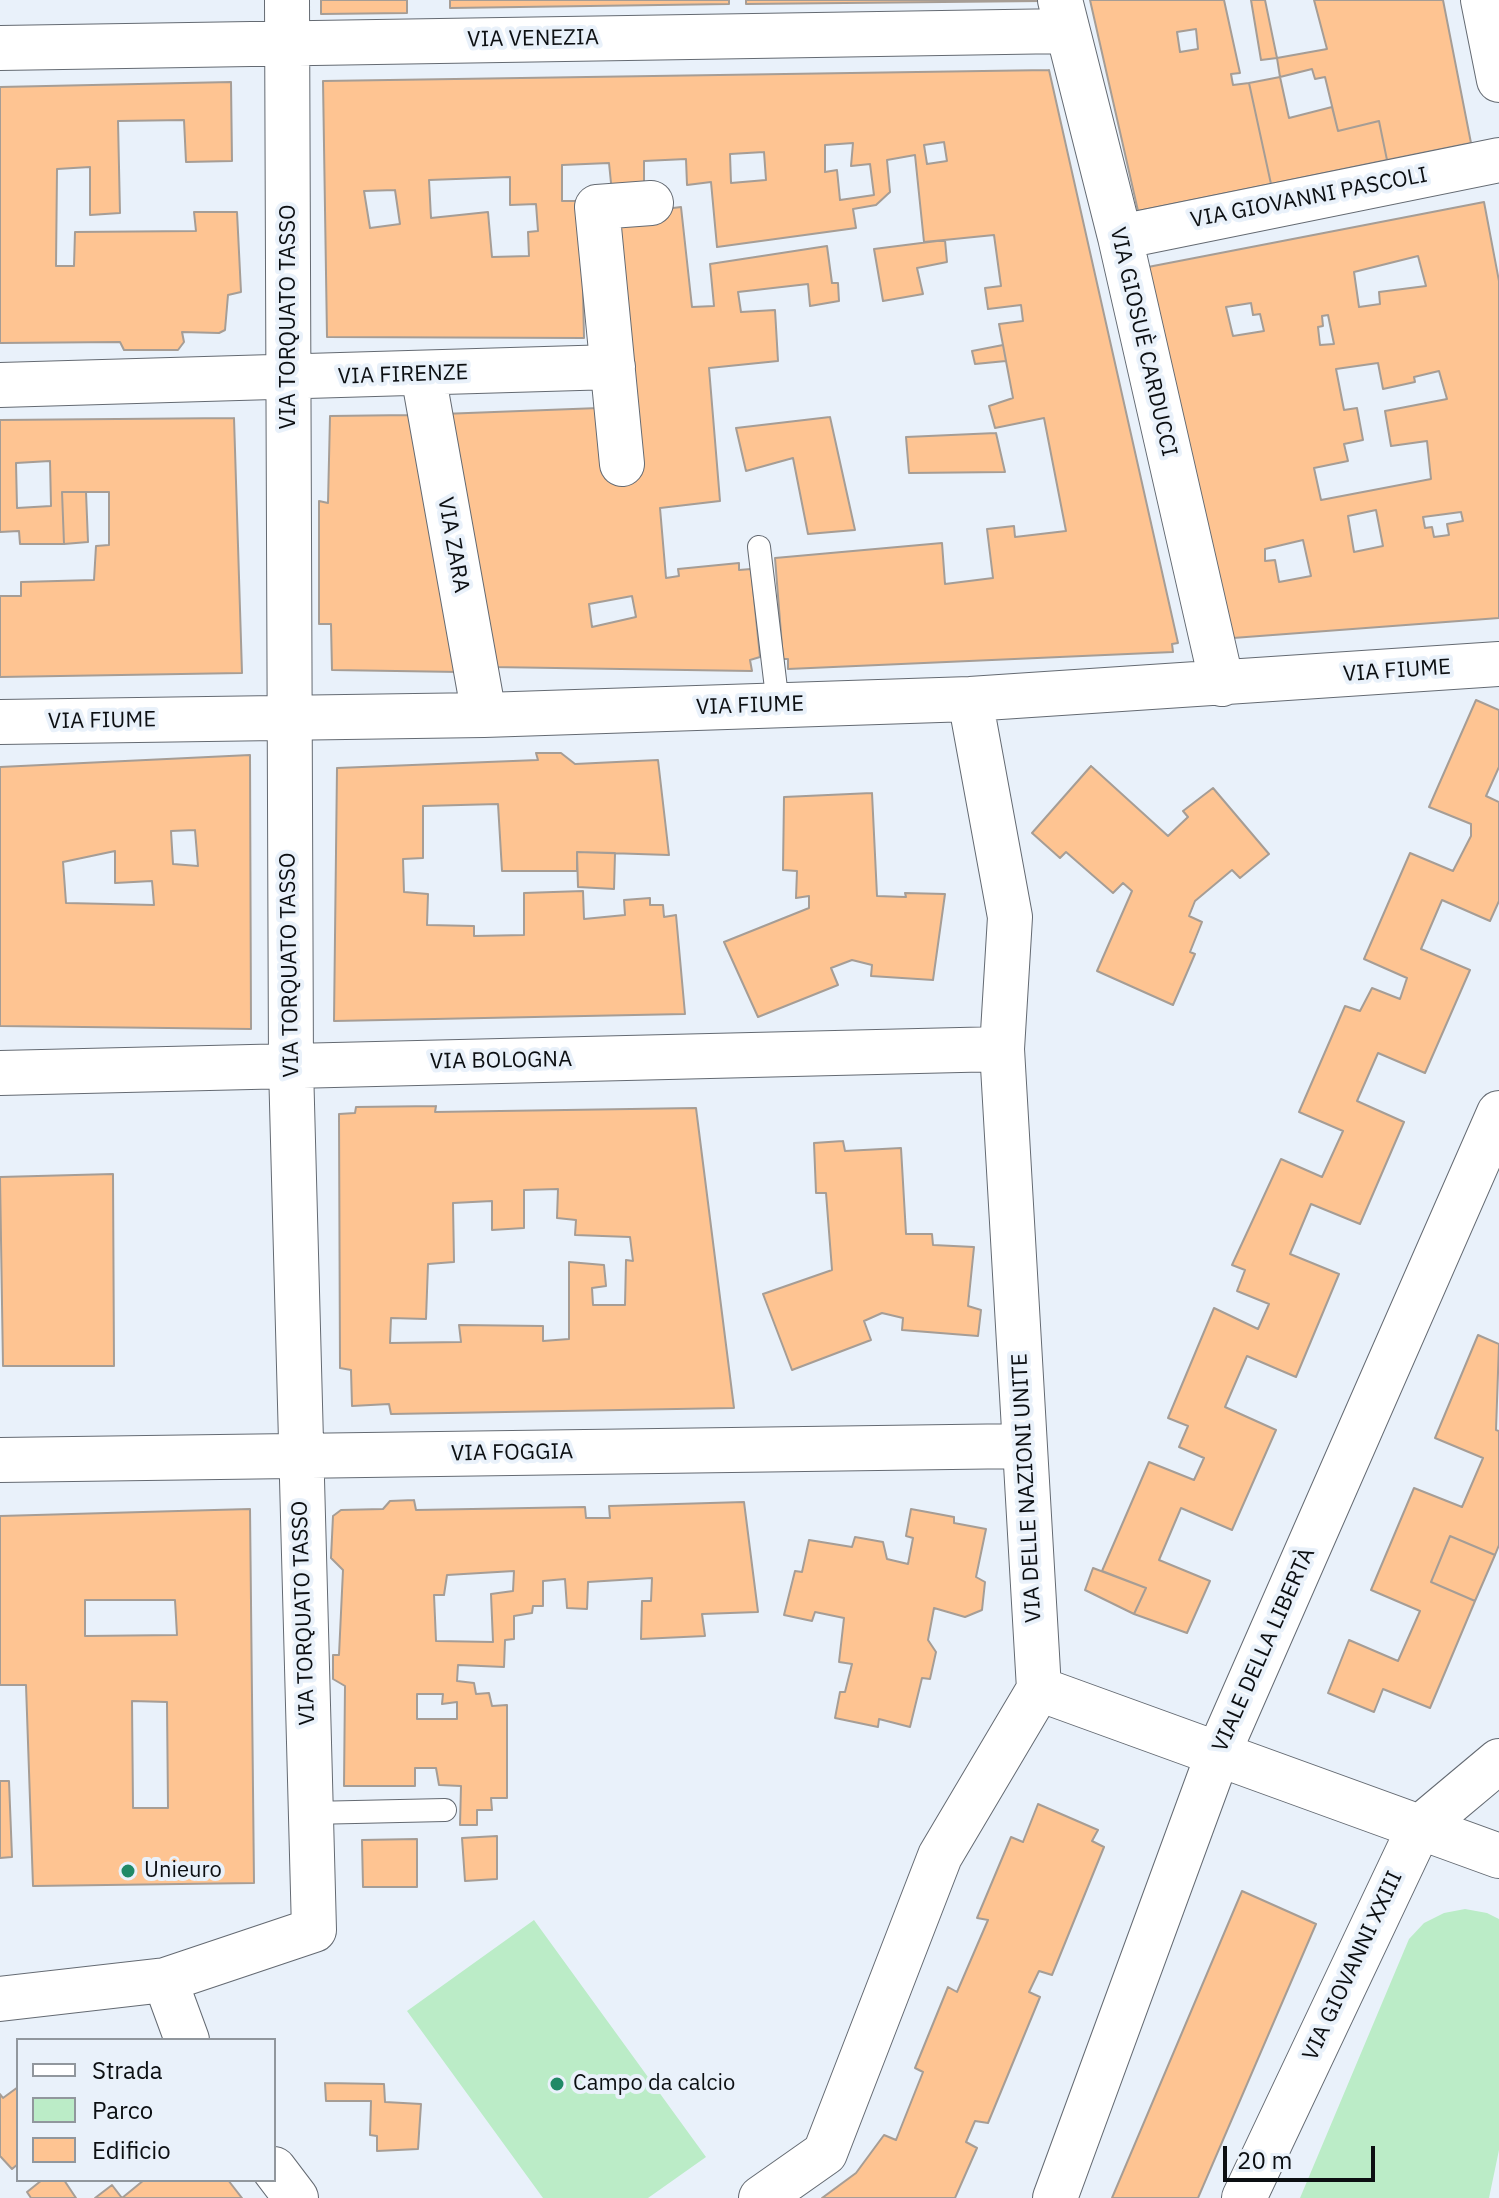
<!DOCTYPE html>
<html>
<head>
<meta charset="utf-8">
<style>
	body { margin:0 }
	#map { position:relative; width:1499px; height:2198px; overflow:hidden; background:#e9f1fa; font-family:"IBM Plex Sans",sans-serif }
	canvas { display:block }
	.legend { position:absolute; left:16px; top:2038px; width:260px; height:144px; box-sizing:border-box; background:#e9f1fa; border:2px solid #91979d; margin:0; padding:10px 14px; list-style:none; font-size:24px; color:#0c0f12 }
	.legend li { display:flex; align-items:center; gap:16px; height:40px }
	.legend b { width:40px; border:2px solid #91979d }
	.scale { position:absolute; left:1223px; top:2146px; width:152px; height:36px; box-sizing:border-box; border:4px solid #0c0f12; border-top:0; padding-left:10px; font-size:24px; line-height:28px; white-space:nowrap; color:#0c0f12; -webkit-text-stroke:6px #e9f1fa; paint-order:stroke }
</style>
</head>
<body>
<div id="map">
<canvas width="1499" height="2198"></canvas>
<ul class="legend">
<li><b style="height:10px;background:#fff"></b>Strada</li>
<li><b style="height:22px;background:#bbecc7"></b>Parco</li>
<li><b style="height:22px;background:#fec492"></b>Edificio</li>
</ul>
<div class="scale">20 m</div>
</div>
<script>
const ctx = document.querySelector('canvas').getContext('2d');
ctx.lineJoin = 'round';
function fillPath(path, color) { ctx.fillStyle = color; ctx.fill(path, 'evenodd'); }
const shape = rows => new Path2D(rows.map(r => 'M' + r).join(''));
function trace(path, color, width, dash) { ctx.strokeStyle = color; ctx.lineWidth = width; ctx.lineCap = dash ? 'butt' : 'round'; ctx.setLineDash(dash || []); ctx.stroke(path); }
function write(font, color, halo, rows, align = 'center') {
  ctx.font = font + ' "IBM Plex Sans",sans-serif'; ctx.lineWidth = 8; ctx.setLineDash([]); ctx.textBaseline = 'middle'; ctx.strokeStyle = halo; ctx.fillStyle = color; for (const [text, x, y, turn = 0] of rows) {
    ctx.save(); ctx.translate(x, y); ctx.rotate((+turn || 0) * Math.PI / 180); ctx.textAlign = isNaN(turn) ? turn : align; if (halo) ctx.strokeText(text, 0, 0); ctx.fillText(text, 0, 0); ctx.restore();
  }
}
const green = shape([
	[1465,1909,1487,1913,1499,1919,1499,2150,1489,2198,1300,2198,1409,1939,1424,1923,1444,1913],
	[534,1920,706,2157,648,2198,543,2198,407,2011]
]);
const building = shape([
	[321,0,407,0,407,13,321,14,321,0],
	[450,0,729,0,729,4,450,8,450,0],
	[746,0,1042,0,1042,1,746,4,746,0],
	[1090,0,1224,0,1240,73,1231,74,1233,85,1249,83,1271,184,1138,211,1090,0],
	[1196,29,1198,49,1180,52,1177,32,1196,29],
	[1251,0,1265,0,1277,58,1261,60,1251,0],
	[1314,0,1443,0,1471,143,1387,160,1379,121,1338,131,1325,77,1315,79,1312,69,1280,77,1277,58,1327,49,1314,0],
	[1049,70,1178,643,1172,644,1173,652,788,669,788,659,783,659,775,558,942,543,945,584,993,578,987,529,1014,526,1015,537,1066,531,1044,418,995,428,989,406,1013,398,999,324,1023,321,1021,305,988,309,985,288,1001,286,994,235,924,242,915,155,887,160,890,192,876,205,853,209,856,228,717,247,711,182,687,185,686,159,644,161,644,193,612,193,609,163,562,165,562,201,581,201,584,338,327,337,323,81,1049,70],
	[944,142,947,161,927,164,924,145,944,142],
	[853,143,851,166,870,164,874,195,840,200,837,170,825,172,825,145,853,143],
	[764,152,766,180,731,183,730,154,764,152],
	[510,177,510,205,536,204,538,231,528,232,529,256,492,257,488,212,431,218,429,180,510,177],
	[395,190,400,224,370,228,364,191,395,190],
	[1280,77,1289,118,1332,107,1338,131,1379,121,1387,160,1271,184,1249,83,1280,77],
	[231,82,232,161,186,162,184,120,118,121,120,213,90,215,90,167,57,169,56,266,74,266,75,232,196,231,194,212,237,212,241,292,228,295,225,330,219,333,182,332,184,342,178,350,124,350,120,342,0,343,0,87,231,82],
	[1484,202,1499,281,1499,618,1233,638,1148,267,1484,202],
	[1418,256,1426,286,1379,292,1380,304,1359,307,1354,272,1418,256],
	[1251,303,1253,315,1260,314,1264,331,1233,336,1226,307,1251,303],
	[1328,315,1334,344,1320,345,1318,327,1323,326,1322,316,1328,315],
	[1378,363,1383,389,1415,382,1414,377,1439,371,1447,399,1385,411,1391,446,1427,441,1431,479,1321,500,1314,468,1348,461,1344,444,1363,440,1357,408,1344,410,1336,369,1378,363],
	[1376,510,1383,546,1354,552,1348,516,1376,510],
	[1461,512,1463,521,1447,524,1449,535,1434,537,1432,527,1425,528,1423,517,1461,512],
	[1303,540,1311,576,1279,582,1275,560,1265,561,1265,549,1303,540],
	[681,207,692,307,714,306,710,264,827,246,832,283,838,283,839,301,810,306,808,284,738,292,741,312,775,310,778,361,709,368,720,501,660,508,666,578,679,576,678,569,739,563,739,570,751,569,760,657,750,660,752,671,490,667,442,414,599,408,610,216,681,207],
	[632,596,636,617,592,627,589,604,632,596],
	[945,240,947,262,917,268,923,294,883,301,874,249,945,240],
	[1003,345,1006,361,975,364,972,351,1003,345],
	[410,415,460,672,332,670,331,624,319,624,319,501,328,503,330,416,410,415],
	[830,417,855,530,808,534,793,458,746,471,736,428,830,417],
	[234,418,242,673,0,677,0,596,21,596,21,582,94,580,96,546,109,545,109,492,62,492,64,544,20,544,19,531,0,532,0,420,234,418],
	[50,461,51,506,17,508,16,463,50,461],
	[996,433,1005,472,909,473,906,437,996,433],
	[62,492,86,492,88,542,64,544,62,492],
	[1476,700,1499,710,1499,767,1486,796,1499,802,1499,901,1490,921,1442,900,1421,949,1470,970,1425,1073,1378,1053,1357,1101,1404,1122,1360,1224,1311,1204,1290,1254,1339,1274,1296,1377,1247,1356,1225,1407,1276,1430,1232,1530,1181,1508,1159,1560,1210,1581,1187,1633,1134,1614,1146,1588,1102,1571,1149,1462,1194,1480,1204,1458,1179,1447,1188,1426,1168,1418,1214,1308,1258,1329,1269,1304,1237,1291,1245,1270,1232,1265,1281,1159,1322,1177,1343,1131,1299,1112,1345,1006,1360,1011,1372,988,1400,999,1407,978,1364,959,1410,853,1453,871,1471,836,1471,824,1429,807,1476,700],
	[536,753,561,753,575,764,658,760,669,855,577,852,577,871,502,871,498,804,423,806,423,858,403,859,404,892,428,894,427,925,474,926,474,936,524,935,524,893,583,891,584,919,625,915,624,900,650,898,650,905,663,905,664,917,676,915,685,1014,334,1021,337,768,538,760,536,753],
	[250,755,251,1029,0,1026,0,767,250,755],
	[195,830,198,866,173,864,171,831,195,830],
	[115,851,115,883,152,881,154,905,66,903,63,862,115,851],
	[1091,766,1168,836,1188,817,1183,811,1213,788,1269,854,1240,878,1232,870,1195,901,1189,916,1202,922,1190,952,1195,954,1173,1005,1097,971,1132,891,1123,883,1113,893,1066,852,1060,858,1032,833,1091,766],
	[872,793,877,896,906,897,905,893,945,894,933,980,871,976,872,965,852,960,831,968,838,985,758,1017,724,942,809,908,809,896,796,898,797,871,783,870,784,797,872,793],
	[577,852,615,853,614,889,578,887,577,852],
	[436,1106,435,1112,696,1108,734,1408,391,1414,389,1404,352,1406,351,1370,340,1368,339,1114,355,1113,356,1107,436,1106],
	[558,1189,557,1218,576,1220,575,1235,630,1237,633,1261,626,1260,625,1305,593,1305,592,1288,606,1286,604,1265,569,1262,569,1339,543,1341,543,1326,459,1325,461,1342,390,1343,391,1318,426,1319,428,1264,454,1262,453,1203,492,1201,492,1230,524,1228,524,1190,558,1189],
	[843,1141,845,1151,901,1148,906,1234,932,1234,933,1245,974,1247,968,1306,981,1310,978,1336,902,1330,903,1318,882,1313,864,1321,871,1340,792,1370,763,1294,832,1270,826,1193,816,1193,814,1143,843,1141],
	[113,1174,114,1366,3,1366,0,1177,113,1174],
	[1478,1335,1499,1344,1496,1430,1499,1431,1499,1545,1495,1555,1450,1536,1431,1582,1475,1601,1430,1708,1383,1689,1374,1712,1328,1693,1349,1640,1398,1661,1420,1611,1371,1590,1414,1488,1462,1507,1483,1458,1435,1438,1478,1335],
	[414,1500,416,1510,585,1507,586,1518,610,1518,609,1506,744,1502,758,1612,702,1614,705,1636,641,1639,642,1601,651,1601,652,1578,588,1582,587,1609,567,1608,565,1579,543,1581,543,1606,533,1606,532,1613,514,1616,514,1639,505,1640,504,1667,458,1665,457,1681,474,1683,476,1694,489,1693,492,1706,507,1705,507,1798,491,1798,492,1810,477,1810,477,1825,460,1825,461,1786,439,1785,436,1768,415,1768,415,1786,344,1786,345,1686,333,1679,333,1655,339,1655,343,1570,331,1558,333,1516,341,1510,383,1509,390,1501,414,1500],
	[514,1571,513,1591,491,1594,493,1642,436,1641,434,1595,444,1595,447,1575,514,1571],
	[417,1694,443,1694,442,1704,457,1702,457,1719,417,1719,417,1694],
	[250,1509,254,1883,33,1886,26,1685,0,1685,0,1516,250,1509],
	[85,1600,175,1600,177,1635,85,1636,85,1600],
	[132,1701,167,1702,168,1808,133,1808,132,1701],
	[911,1509,954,1517,954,1523,986,1529,976,1577,985,1582,982,1610,965,1617,934,1608,928,1640,936,1652,930,1679,922,1678,910,1727,879,1719,878,1727,835,1718,840,1692,845,1692,852,1664,839,1662,844,1618,815,1612,812,1621,784,1615,795,1571,802,1572,809,1540,852,1547,855,1537,883,1542,887,1559,908,1564,913,1538,906,1536,911,1509],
	[1450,1536,1495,1555,1475,1601,1431,1582,1450,1536],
	[1093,1568,1146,1588,1134,1614,1085,1590,1093,1568],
	[0,1781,9,1781,12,1857,0,1858,0,1781],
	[1038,1804,1098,1830,1092,1841,1104,1847,1052,1975,1039,1971,1029,1992,1040,1997,988,2123,975,2121,966,2142,977,2148,955,2198,822,2198,856,2173,884,2135,896,2140,923,2072,915,2068,948,1987,957,1992,988,1920,977,1918,1011,1837,1023,1842,1038,1804],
	[497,1836,497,1879,465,1881,462,1838,497,1836],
	[417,1839,417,1887,363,1887,362,1840,417,1839],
	[1242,1891,1316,1924,1198,2198,1112,2198,1242,1891],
	[325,2083,384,2084,385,2102,421,2104,418,2149,377,2151,377,2136,370,2135,371,2101,326,2101,325,2083],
	[18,2087,18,2164,12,2169,0,2156,0,2094,3,2098,18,2087],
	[42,2180,64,2180,76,2198,31,2198,27,2192,42,2180],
	[144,2180,228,2180,242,2198,122,2198,144,2180],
	[112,2185,122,2198,95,2198,112,2185]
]);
const lane = shape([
	[759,547,778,705],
	[310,1813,445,1810]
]);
const street = shape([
	[1060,0,1120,237,1222,684],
	[1483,0,1499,80],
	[0,48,1067,31],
	[1120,237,1499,160],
	[423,374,484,715],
	[0,385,613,367],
	[622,464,597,207,651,203],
	[0,722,484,715,970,699,1499,664],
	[0,1073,1002,1049],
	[0,1460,1024,1446],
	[1039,1689,1499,1856],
	[165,1980,187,2040],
	[0,1999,165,1980,314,1930,291,1066,287,0],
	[274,2169,296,2198],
	[761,2198,825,2153,940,1856,1039,1689,1002,1049,1010,917,970,699],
	[1055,2198,1218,1754,1499,1113],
	[1244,2198,1419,1828,1499,1761]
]);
const markers = [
	[128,1871,8,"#208966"],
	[557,2084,8,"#208966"]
];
const streetNames = [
	["VIA VENEZIA",533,39,-1],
	["VIA GIOVANNI PASCOLI",1309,198,-11],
	["VIA TORQUATO TASSO",289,317,-90],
	["VIA GIOSUÈ CARDUCCI",1143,342,77],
	["VIA FIRENZE",403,375,-2],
	["VIA ZARA",453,545,80],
	["VIA FIUME",1397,671,-4],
	["VIA FIUME",750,706,-2],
	["VIA FIUME",102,721,-1],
	["VIA TORQUATO TASSO",290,965,-91],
	["VIA BOLOGNA",501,1061,-1],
	["VIA FOGGIA",512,1453,-1],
	["VIA DELLE NAZIONI UNITE",1027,1488,-93],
	["VIA TORQUATO TASSO",304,1613,-92],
	["VIALE DELLA LIBERTÀ",1264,1650,-66],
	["VIA GIOVANNI XXIII",1353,1966,-65]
];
const poiNames = [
	["Unieuro",144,1871],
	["Campo da calcio",573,2084]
];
fillPath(green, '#bbecc7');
fillPath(building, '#fec492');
trace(building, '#a69d95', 2);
trace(lane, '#646a72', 24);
trace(street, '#646a72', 46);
trace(lane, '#fff', 22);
trace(street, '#fff', 44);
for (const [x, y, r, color] of markers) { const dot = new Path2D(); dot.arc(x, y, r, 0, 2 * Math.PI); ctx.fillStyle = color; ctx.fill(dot); trace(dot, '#e9f1fa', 3); }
write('22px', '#0c0f12', '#e9f1fa', streetNames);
write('22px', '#0c0f12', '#e9f1fa', poiNames, 'left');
</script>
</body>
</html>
